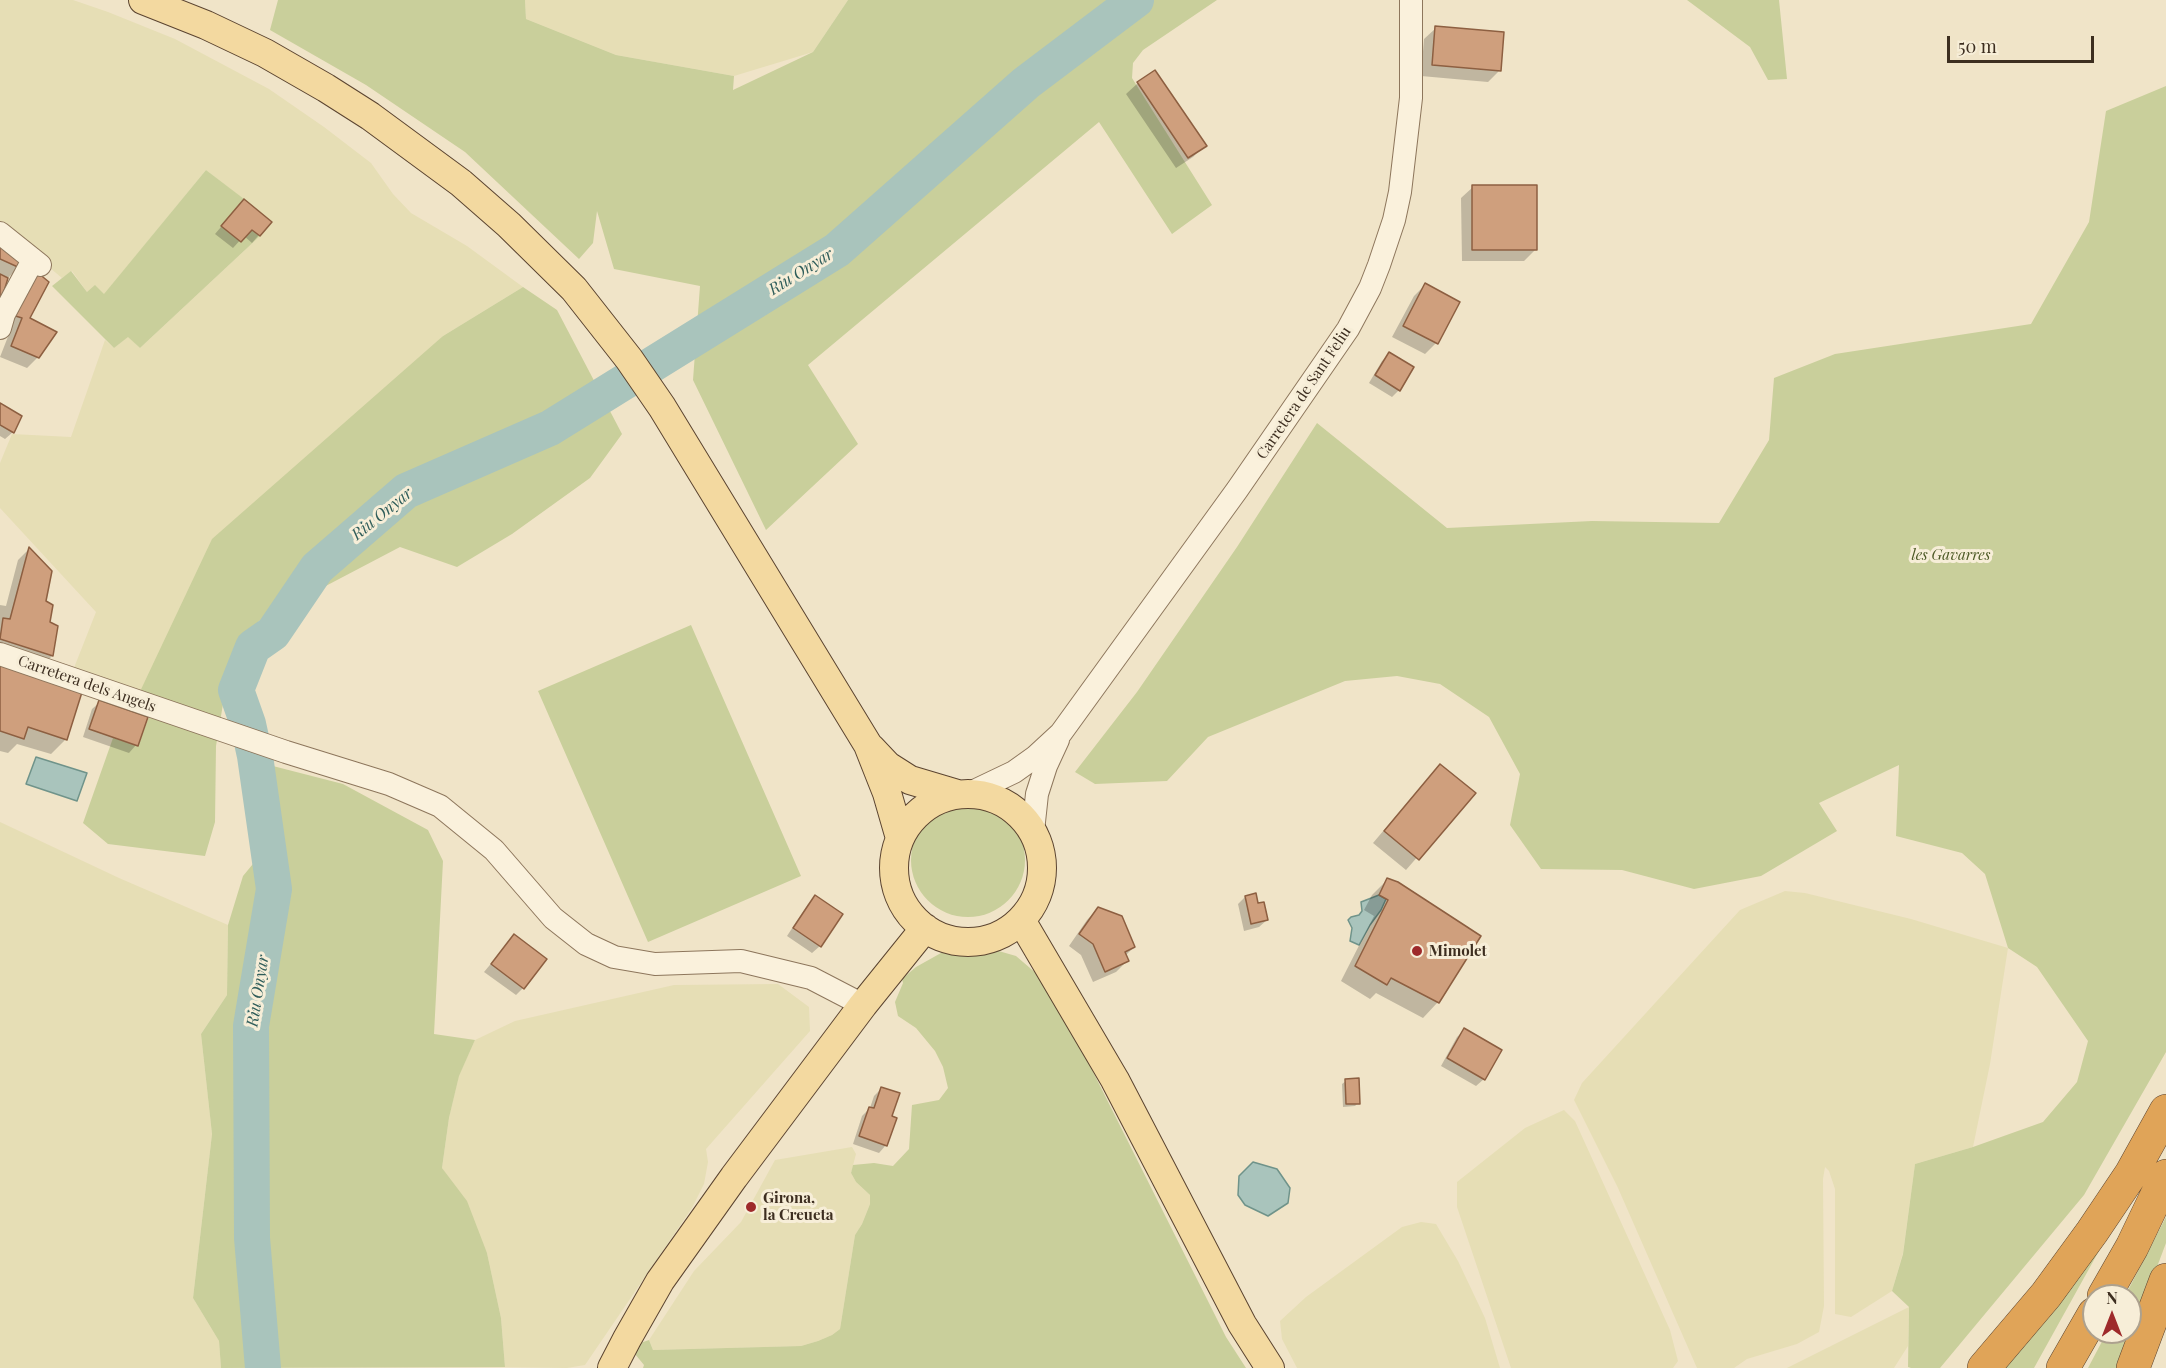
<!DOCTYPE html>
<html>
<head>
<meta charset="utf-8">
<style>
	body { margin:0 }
	#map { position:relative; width:2166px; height:1368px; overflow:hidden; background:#f0e4c8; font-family:"Playfair Display",serif }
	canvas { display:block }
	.north { position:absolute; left:2082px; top:1284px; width:60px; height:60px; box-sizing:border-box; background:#f7eed8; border:2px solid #ada18e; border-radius:50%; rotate:0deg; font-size:16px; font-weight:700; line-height:24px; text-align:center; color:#3d2e20 }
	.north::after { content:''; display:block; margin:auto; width:21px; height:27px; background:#9e2a2b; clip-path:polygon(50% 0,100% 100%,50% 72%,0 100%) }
	.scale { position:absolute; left:1947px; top:36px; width:147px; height:27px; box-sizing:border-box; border:3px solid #3d2e20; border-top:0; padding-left:8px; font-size:18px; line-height:21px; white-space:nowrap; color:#3d2e20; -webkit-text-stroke:4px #f7eed8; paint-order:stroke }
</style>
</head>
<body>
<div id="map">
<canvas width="2166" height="1368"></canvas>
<div class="north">N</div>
<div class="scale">50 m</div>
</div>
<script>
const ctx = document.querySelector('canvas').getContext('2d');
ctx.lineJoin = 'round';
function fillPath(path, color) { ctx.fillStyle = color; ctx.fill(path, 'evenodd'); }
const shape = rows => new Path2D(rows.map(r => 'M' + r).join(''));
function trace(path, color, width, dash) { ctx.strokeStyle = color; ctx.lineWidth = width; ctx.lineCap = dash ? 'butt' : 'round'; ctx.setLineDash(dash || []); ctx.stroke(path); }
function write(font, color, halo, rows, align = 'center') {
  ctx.font = font + ' "Playfair Display",serif'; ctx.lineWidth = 6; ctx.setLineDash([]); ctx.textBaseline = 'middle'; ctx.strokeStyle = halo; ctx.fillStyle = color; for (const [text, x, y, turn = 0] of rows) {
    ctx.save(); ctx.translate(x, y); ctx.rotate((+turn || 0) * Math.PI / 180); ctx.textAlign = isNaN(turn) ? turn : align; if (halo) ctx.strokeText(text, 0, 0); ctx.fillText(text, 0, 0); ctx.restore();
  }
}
const farmland = shape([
	[0,0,73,0,108,12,175,39,269,89,324,127,371,163,393,194,411,213,467,246,523,287,443,336,136,700,70,678,96,612,0,508,0,463,12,434,71,437,105,340,114,348,128,336,140,348,260,236,272,222,206,170,104,295,87,292,72,271,62,278,0,226],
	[525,0,848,0,813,52,734,76,616,55,526,19],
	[0,822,119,878,228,925,227,995,201,1034,212,1134,193,1298,219,1341,221,1368,0,1368],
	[1785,891,1805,893,1911,919,2008,948,1990,1064,1973,1147,1915,1164,1903,1253,1892,1291,1851,1317,1835,1314,1835,1189,1829,1171,1825,1167,1823,1179,1824,1306,1819,1332,1797,1344,1747,1359,1734,1368,1697,1368,1618,1188,1574,1100,1582,1083,1740,910],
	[778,984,809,1007,810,1031,706,1149,708,1162,704,1184,692,1208,585,1365,567,1368,505,1367,501,1318,487,1253,442,1168,449,1118,459,1075,475,1040,515,1021,674,985],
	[1564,1110,1575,1121,1670,1330,1678,1361,1673,1368,1511,1368,1457,1207,1457,1182,1525,1128],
	[852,1147,856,1154,851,1173,856,1182,870,1195,870,1204,862,1224,855,1235,840,1329,832,1335,818,1341,801,1346,653,1350,649,1340,694,1271,741,1222,775,1160],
	[1421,1222,1436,1224,1458,1261,1485,1318,1500,1368,1297,1368,1282,1339,1280,1321,1306,1297,1402,1227],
	[1909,1307,1908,1346,1894,1368,1787,1368]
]);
const green = shape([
	[278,0,525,0,526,19,616,55,734,76,733,90,813,52,848,0,1217,0,1143,50,1133,63,1132,78,1212,205,1172,234,1099,122,808,365,858,444,766,530,693,380,700,286,614,269,597,211,593,243,579,259,465,152,366,85,270,30],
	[1687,0,1779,0,1787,79,1768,80,1750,47],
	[2166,86,2166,1052,2084,1195,1940,1368,1911,1368,1908,1367,1909,1307,1892,1291,1903,1254,1915,1164,1973,1147,2043,1122,2077,1082,2088,1041,2037,967,2008,948,1985,874,1962,853,1896,836,1899,765,1819,803,1837,831,1761,876,1694,889,1622,870,1541,869,1510,825,1520,774,1489,717,1440,684,1397,676,1345,681,1208,737,1167,781,1095,784,1075,772,1137,692,1237,547,1317,423,1447,528,1592,521,1719,523,1769,440,1774,378,1835,354,2031,324,2089,222,2106,111],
	[206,170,244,199,222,226,252,230,260,236,140,348,128,337,114,348,52,286,71,271,87,292,95,285,104,294],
	[523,287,557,310,622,434,590,478,512,534,457,567,400,547,259,621,228,674,216,746,215,822,205,856,108,844,83,823,113,738,138,746,153,706,136,700,212,539,443,336],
	[691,625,801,876,648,942,538,691],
	[269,765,343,784,428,830,443,861,434,1034,475,1040,459,1076,449,1118,442,1168,467,1201,487,1253,501,1318,505,1367,221,1368,219,1341,193,1298,212,1134,201,1034,227,995,228,925,243,876,281,830],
	'911 860a57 57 0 1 1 114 0a57 57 0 1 1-114 0Z',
	[969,948,988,948,1016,956,1037,974,1058,1002,1226,1337,1246,1368,643,1368,644,1365,635,1354,640,1343,649,1340,653,1350,801,1346,818,1341,832,1335,840,1329,855,1235,862,1224,870,1204,870,1195,856,1182,851,1173,853,1165,874,1163,893,1166,909,1149,912,1105,939,1100,948,1088,943,1067,935,1051,916,1028,898,1016,895,1002,903,983,902,979,916,967,941,953],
	[2130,1195,2034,1368,1998,1368],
	[2166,1217,2166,1243,2119,1368,2088,1368,2107,1332,2130,1332,2130,1296,2125,1296]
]);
const water = shape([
	[36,757,87,773,77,801,26,784,36,757],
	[1379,895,1386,899,1381,910,1370,925,1359,945,1350,941,1352,928,1348,920,1351,917,1359,915,1362,911,1361,902,1379,895],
	[1253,1162,1277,1169,1290,1188,1288,1203,1268,1216,1245,1205,1238,1195,1239,1176,1253,1162]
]);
const shadow = shape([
	[1436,28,1500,70,1488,82,1421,76,1424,39],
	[1155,72,1205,145,1193,157,1176,168,1126,94,1138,83],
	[1473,187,1535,250,1524,261,1462,261,1461,198],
	[237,208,270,222,252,243,244,236,233,248,215,234],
	[0,243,19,267,5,281,0,297],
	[21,281,38,357,27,368,0,357,11,329],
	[1425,285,1436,343,1425,354,1392,337,1414,296],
	[1389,354,1399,390,1392,397,1369,383,1382,361],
	[0,405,13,432,5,439,0,436],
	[29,549,44,602,52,656,41,667,0,654,0,605,6,606,18,560],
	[0,665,66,739,51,754,17,744,8,753,0,751],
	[100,702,136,745,129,753,83,737,92,709],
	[1429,777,1473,793,1406,870,1373,843],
	[1387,880,1438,1002,1423,1018,1376,993,1370,999,1341,981,1374,916,1364,910,1372,895],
	[815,897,820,946,812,953,787,936,808,904],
	[1245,897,1257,905,1267,920,1259,927,1244,931,1238,904],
	[1098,908,1134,947,1125,956,1127,961,1116,972,1093,982,1081,955,1069,946,1087,920],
	[514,936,523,988,516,995,484,972],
	[1464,1030,1484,1079,1476,1086,1441,1066,1457,1037],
	[1346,1081,1358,1103,1355,1106,1343,1107,1342,1084],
	[882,1088,890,1117,886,1145,879,1153,853,1144,862,1116,870,1108,874,1096]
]);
const river = shape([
	[263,1368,252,1238,251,1026,274,889,255,756,248,724,236,690,253,647,273,633,317,568,406,491,550,428,837,250,1026,83,1136,0]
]);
const building = shape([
	[1435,26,1504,32,1501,71,1432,65,1435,26],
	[1155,70,1207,146,1188,158,1137,82,1155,70],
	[1472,185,1537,185,1537,250,1472,250,1472,185],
	[244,199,272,222,260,236,252,230,241,242,221,226,244,199],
	[0,242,25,259,20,268,0,259,0,242],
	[32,268,49,282,30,318,57,332,39,358,11,346,22,318,9,314,32,268],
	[0,274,8,278,2,298,0,297,0,274],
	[1425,283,1460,302,1438,344,1403,326,1425,283],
	[1389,352,1414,367,1400,391,1375,375,1389,352],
	[0,403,22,416,14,433,0,425,0,403],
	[29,547,52,571,46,601,53,605,50,622,58,626,53,656,0,639,3,618,10,619,29,547],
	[0,663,83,689,67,740,28,727,24,739,0,731,0,663],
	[99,700,148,717,138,746,89,729,99,700],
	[1440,764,1476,793,1419,860,1384,831,1440,764],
	[1387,878,1398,882,1481,936,1439,1003,1391,978,1387,985,1355,966,1388,900,1379,895,1387,878],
	[1256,893,1258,903,1264,902,1268,920,1251,924,1245,896,1256,893],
	[815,895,843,914,821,947,793,928,815,895],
	[1098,907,1122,916,1135,947,1125,952,1129,961,1105,972,1093,944,1079,934,1098,907],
	[514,934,547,959,524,989,491,964,514,934],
	[1464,1028,1502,1050,1485,1080,1447,1058,1464,1028],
	[1359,1078,1360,1104,1346,1104,1345,1079,1359,1078],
	[881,1087,900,1093,892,1116,897,1118,887,1146,859,1136,869,1107,874,1108,881,1087]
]);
const minor = shape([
	[0,233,40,265],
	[0,328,4,314,33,260],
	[0,654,286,752,389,784,440,806,494,850,553,918,586,944,614,957,655,964,741,961,811,978,863,1005],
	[970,793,1014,772,1035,757,1061,733,1237,490,1348,329,1370,288,1379,265,1394,220,1400,192,1411,98,1411,0],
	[1033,831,1037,794,1046,766,1058,740]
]);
const major = shape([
	[143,0,206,25,265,53,326,88,370,116,461,183,509,225,574,289,629,359,662,407,868,745,887,793,900,838],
	[871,748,888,766,910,780,957,794],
	'894 868a74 74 0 1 1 148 0a74 74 0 1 1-148 0Z',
	[1021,920,1115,1080,1242,1324,1270,1368],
	[612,1368,627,1339,660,1281,734,1177,863,1005,925,928]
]);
const highway = shape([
	[2104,1296,2132,1247,2166,1176],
	[1984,1368,2046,1295,2092,1232,2131,1174,2166,1111],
	[2063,1368,2094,1314],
	[2133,1368,2166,1280]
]);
const markers = [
	[1417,951,6,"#9e2a2b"],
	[751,1207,6,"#9e2a2b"]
];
const streetNames = [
	["Carretera de Sant Feliu",1304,393,-56],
	["Carretera dels Angels",87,684,19]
];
const parkNames = [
	["les Gavarres",1951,555]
];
const poiNames = [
	["Mimolet",1429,951],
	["Girona,",763,1198],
	["la Creueta",763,1215]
];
const waterNames = [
	["Riu Onyar",801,272,-32],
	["Riu Onyar",382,514,-39],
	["Riu Onyar",258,991,-81]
];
fillPath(farmland, '#e6deb5');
fillPath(green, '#c9cf9b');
fillPath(water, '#a9c4bc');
trace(water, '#6f938a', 1.5);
fillPath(shadow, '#0003');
trace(river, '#a9c4bc', 36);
fillPath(building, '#cf9f7d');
trace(building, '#8d5f41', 1.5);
trace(minor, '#8d765c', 24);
trace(major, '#5b4430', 30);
trace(highway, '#5b4430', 34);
trace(minor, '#faf1dc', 22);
trace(major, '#f3d9a0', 28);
trace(highway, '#e0a458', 33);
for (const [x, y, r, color] of markers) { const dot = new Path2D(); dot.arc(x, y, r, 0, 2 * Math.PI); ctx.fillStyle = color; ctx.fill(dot); trace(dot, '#f7eed8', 2); }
write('15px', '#3d2e20', '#f7eed8', streetNames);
write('italic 15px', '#4d5a26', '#f7eed8', parkNames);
write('bold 15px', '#3d2e20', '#f7eed8', poiNames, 'left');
write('italic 16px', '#2f5d5a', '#f7eed8', waterNames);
</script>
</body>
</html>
